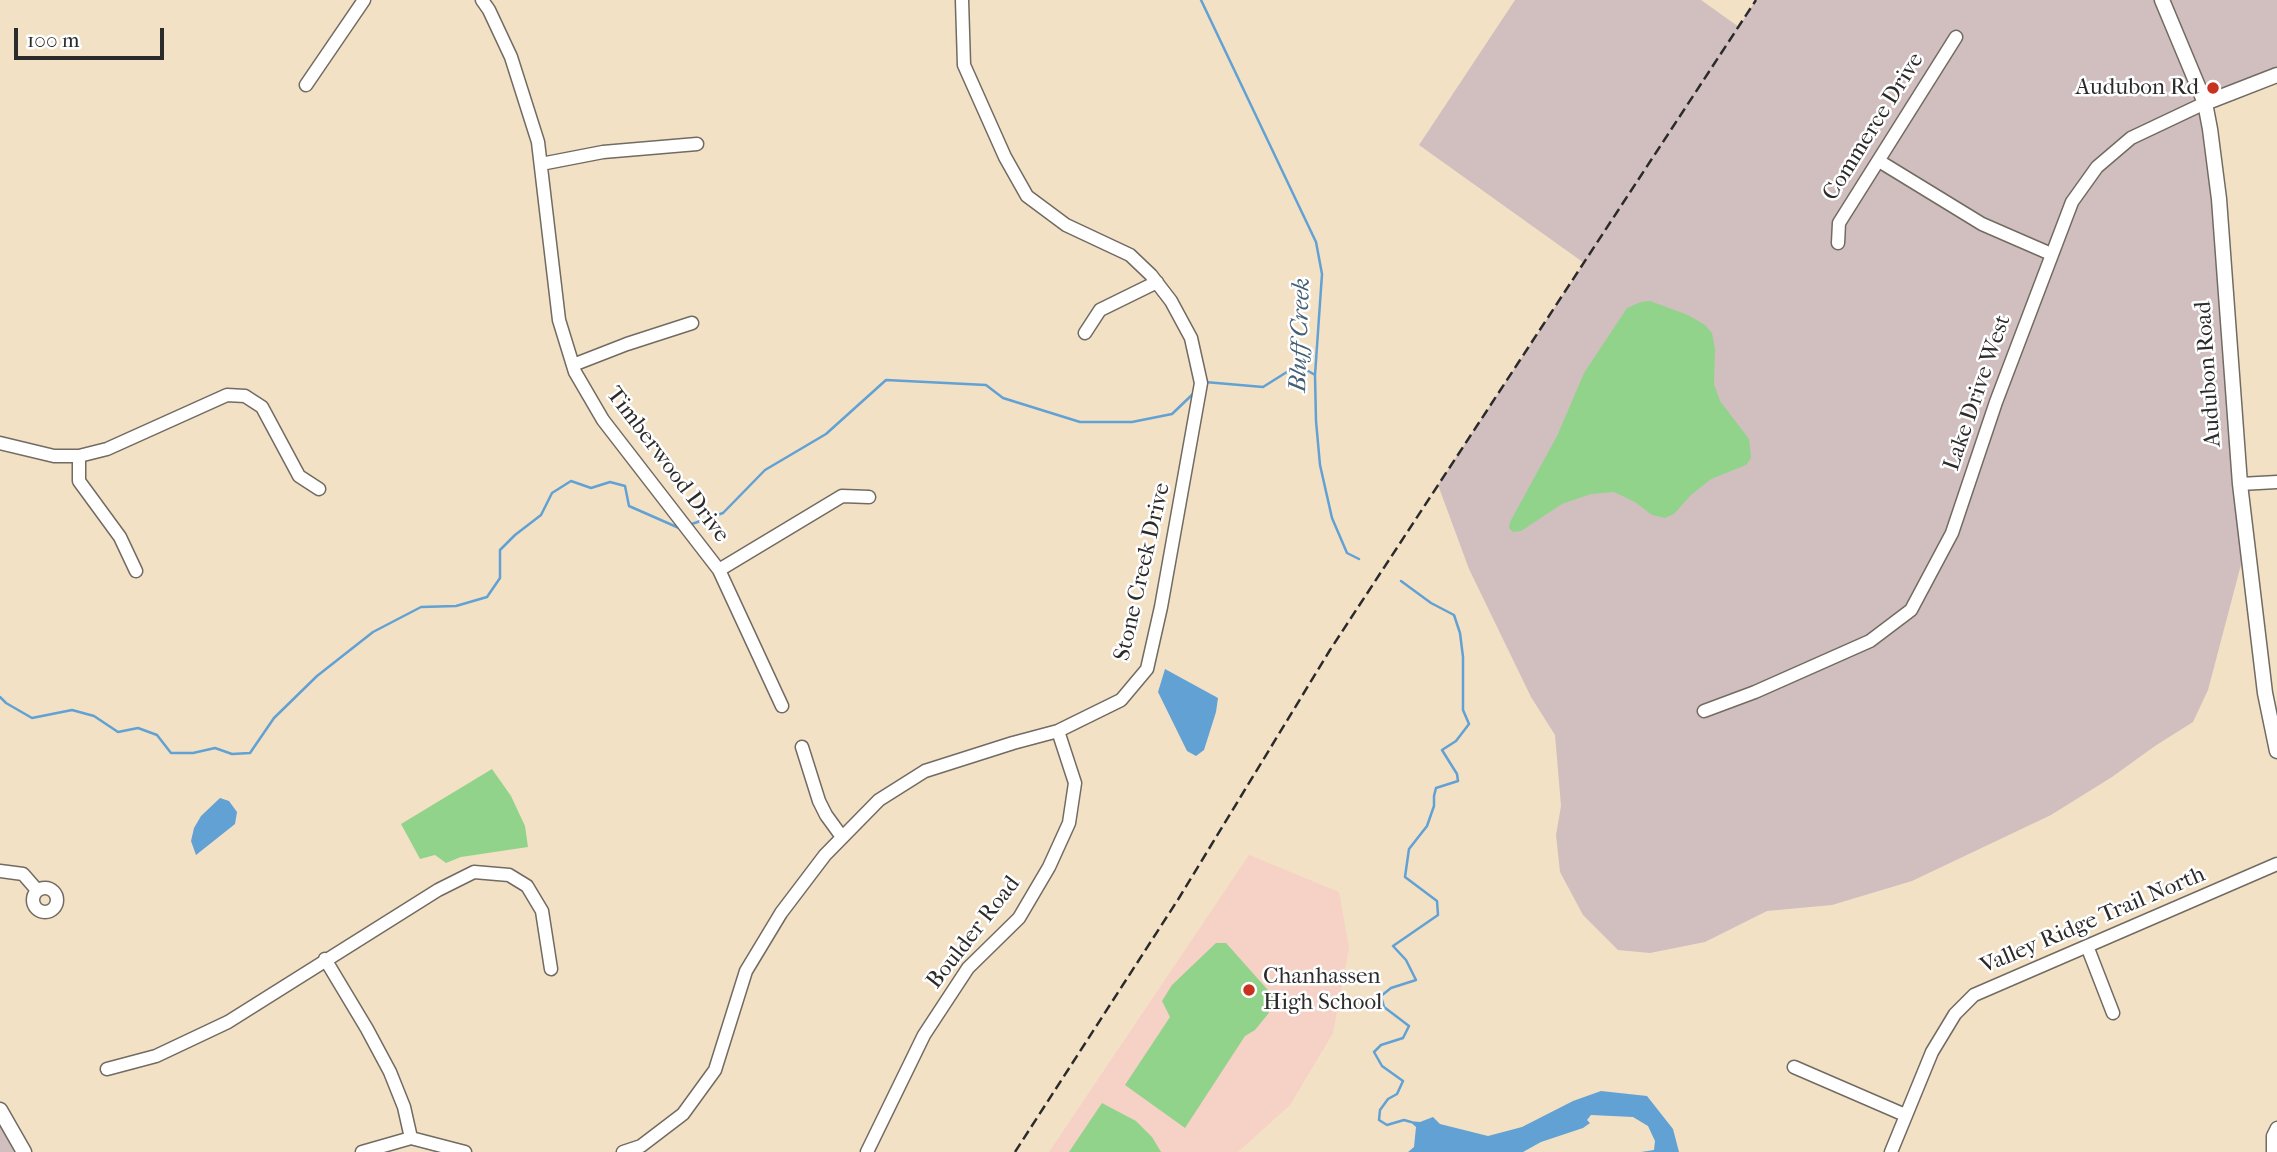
<!DOCTYPE html>
<html>
<head>
<meta charset="utf-8">
<style>
	body { margin:0 }
	#map { position:relative; width:2277px; height:1152px; overflow:hidden; background:#f3e1c6; font-family:"IM FELL French Canon",serif }
	canvas { display:block }
	.scale { position:absolute; left:14px; top:28px; width:150px; height:32px; box-sizing:border-box; border:4px solid #2b2b2b; border-top:0; padding-left:9px; font-size:21px; line-height:24px; white-space:nowrap; color:#2b2b2b; -webkit-text-stroke:5px #fff; paint-order:stroke }
</style>
</head>
<body>
<div id="map">
<canvas width="2277" height="1152"></canvas>
<div class="scale">100 m</div>
</div>
<script>
const ctx = document.querySelector('canvas').getContext('2d');
ctx.lineJoin = 'round';
function fillPath(path, color) { ctx.fillStyle = color; ctx.fill(path, 'evenodd'); }
const shape = rows => new Path2D(rows.map(r => 'M' + r).join(''));
function trace(path, color, width, dash) { ctx.strokeStyle = color; ctx.lineWidth = width; ctx.lineCap = dash ? 'butt' : 'round'; ctx.setLineDash(dash || []); ctx.stroke(path); }
function write(font, color, halo, rows, align = 'center') {
  ctx.font = font + ' "IM FELL French Canon",serif'; ctx.lineWidth = 5; ctx.setLineDash([]); ctx.textBaseline = 'middle'; ctx.strokeStyle = halo; ctx.fillStyle = color; for (const [text, x, y, turn = 0] of rows) {
    ctx.save(); ctx.translate(x, y); ctx.rotate((+turn || 0) * Math.PI / 180); ctx.textAlign = isNaN(turn) ? turn : align; if (halo) ctx.strokeText(text, 0, 0); ctx.fillText(text, 0, 0); ctx.restore();
  }
}
const built = shape([
	[1249,855,1339,892,1349,948,1333,1033,1290,1105,1238,1152,1049,1152]
]);
const industrial = shape([
	[1515,0,1701,0,1739,27,1756,0,2277,0,2277,75,2205,104,2247,542,2208,690,2193,722,2155,746,2112,777,2051,815,1912,881,1832,905,1767,911,1705,942,1650,953,1618,950,1583,915,1560,872,1556,835,1561,806,1555,735,1531,697,1469,569,1438,485,1584,263,1419,145],
	[0,1110,24,1152,0,1152]
]);
const green = shape([
	[1650,301,1688,315,1705,325,1712,333,1715,349,1714,384,1720,401,1749,439,1751,458,1746,465,1711,479,1691,495,1674,514,1665,518,1652,515,1635,502,1614,492,1591,494,1562,504,1521,531,1513,532,1509,528,1510,522,1557,436,1584,373,1627,308,1641,302],
	[492,769,511,796,525,826,528,847,461,857,446,863,435,855,420,859,401,824],
	[1216,943,1226,943,1275,998,1268,1014,1255,1030,1245,1036,1185,1128,1125,1085,1170,1017,1162,1001,1172,985],
	[1102,1103,1136,1121,1152,1137,1161,1152,1069,1152]
]);
const water = shape([
	[1165,669,1218,698,1216,712,1204,750,1196,756,1187,751,1158,692],
	[220,798,229,801,237,812,235,824,196,855,191,841,194,828,201,816],
	[1601,1091,1647,1096,1673,1129,1679,1152,1641,1152,1654,1150,1655,1141,1648,1126,1633,1117,1591,1115,1587,1120,1590,1123,1583,1128,1541,1142,1523,1152,1408,1152,1414,1147,1416,1127,1409,1121,1420,1122,1433,1117,1440,1124,1488,1136,1522,1127,1573,1101]
]);
const stream = shape([
	[1201,0,1316,242,1322,274,1315,375,1316,421,1320,465,1332,518,1347,553,1359,559],
	[1205,382,1263,387,1298,365,1315,375],
	[689,525,723,513,765,470,826,434,886,380,986,385,1003,398,1080,422,1132,422,1172,414,1195,392],
	[1401,581,1431,603,1454,615,1460,633,1463,657,1463,710,1469,724,1456,741,1442,750,1457,774,1458,781,1436,788,1434,796,1434,806,1427,826,1409,849,1405,877,1437,901,1438,915,1393,946,1406,960,1416,980,1391,988,1381,996,1384,1007,1409,1026,1403,1038,1381,1045,1374,1052,1382,1066,1403,1081,1397,1094,1388,1099,1380,1110,1379,1120,1387,1125,1404,1120,1411,1122],
	[0,697,6,703,32,718,72,710,94,716,118,732,138,728,157,735,171,753,193,753,215,748,232,754,250,753,274,718,317,676,373,632,421,607,456,606,487,597,500,578,500,550,515,535,541,515,552,493,571,481,591,488,610,482,625,486,629,506,679,528]
]);
const minor = shape([
	[482,0,489,10,511,57,538,142,559,320,575,372,603,420,719,570,782,706],
	[306,85,364,0],
	[1879,161,1982,224,2051,254],
	[541,164,603,152,697,144],
	[1838,243,1839,223,1956,37],
	[1085,333,1100,310,1157,282],
	[573,365,627,344,692,323],
	[0,443,54,456,79,456,107,449,227,395,245,396,262,407,299,476,319,489],
	[79,456,79,481,120,537,136,571],
	[2240,484,2277,482],
	[719,570,842,496,869,497],
	[1704,711,1755,692,1870,641,1911,610,1952,533,1996,402,2072,202,2097,167,2131,138,2205,103],
	[802,747,819,801,826,815,842,837],
	[0,871,23,874,37,890],
	'33 900a12 12 0 1 1 24 0a12 12 0 1 1-24 0Z',
	[2087,946,2113,1013],
	[325,959,367,1029,390,1072,404,1107,411,1138],
	[1794,1067,1905,1115],
	[107,1069,156,1056,228,1022,438,890,474,872,509,875,527,886,542,911,551,969],
	[362,1152,411,1138,465,1152],
	[623,1152,641,1146,683,1114,715,1070,746,971,781,913,825,855,879,800,925,771,1013,743,1058,731,1121,700,1147,669,1161,607,1201,383,1191,338,1171,301,1151,275,1130,255,1066,225,1027,196,1005,157,964,65,962,0],
	[867,1152,924,1035,968,968,1019,918,1049,867,1069,823,1075,783,1058,731],
	[1891,1152,1932,1052,1955,1014,1974,995,2277,864],
	[2273,1152,2273,1136,2277,1128]
]);
const tertiary = shape([
	[2162,0,2205,103,2210,129,2219,199,2240,484,2265,693,2277,751],
	[2205,103,2277,75],
	[0,1110,24,1152]
]);
const rail = shape([
	[1015,1152,1179,898,1330,650,1756,0]
]);
const markers = [
	[2213,88,7,"#c8321e"],
	[1249,990,7,"#c8321e"]
];
const poiNames = [
	["Audubon Rd",2199,88],
	["Chanhassen",1263,977,"left"],
	["High School",1263,1003,"left"]
];
const streetNames = [
	["Commerce Drive",1874,127,-58],
	["Audubon Road",2209,374,-94],
	["Lake Drive West",1978,393,-71],
	["Timberwood Drive",667,465,53],
	["Stone Creek Drive",1143,572,-77],
	["Valley Ridge Trail North",2093,921,-23],
	["Boulder Road",974,933,-52]
];
const waterNames = [
	["Bluff Creek",1301,335,-88]
];
fillPath(built, '#f6d1c6');
fillPath(industrial, '#d1bfbf');
fillPath(green, '#91d38b');
fillPath(water, '#61a1d4');
trace(stream, '#61a1d4', 2.5);
trace(minor, '#716b61', 15);
trace(tertiary, '#716b61', 17);
trace(minor, '#fff', 12);
trace(tertiary, '#fff', 14);
trace(rail, '#2b2b2b', 2.5, [10, 5]);
for (const [x, y, r, color] of markers) { const dot = new Path2D(); dot.arc(x, y, r, 0, 2 * Math.PI); ctx.fillStyle = color; ctx.fill(dot); trace(dot, '#fff', 2.5); }
write('23px', '#2b2b2b', '#fff', poiNames, 'right');
write('23px', '#2b2b2b', '#fff', streetNames);
write('italic 24px', '#436077', '#fff', waterNames);
</script>
</body>
</html>
